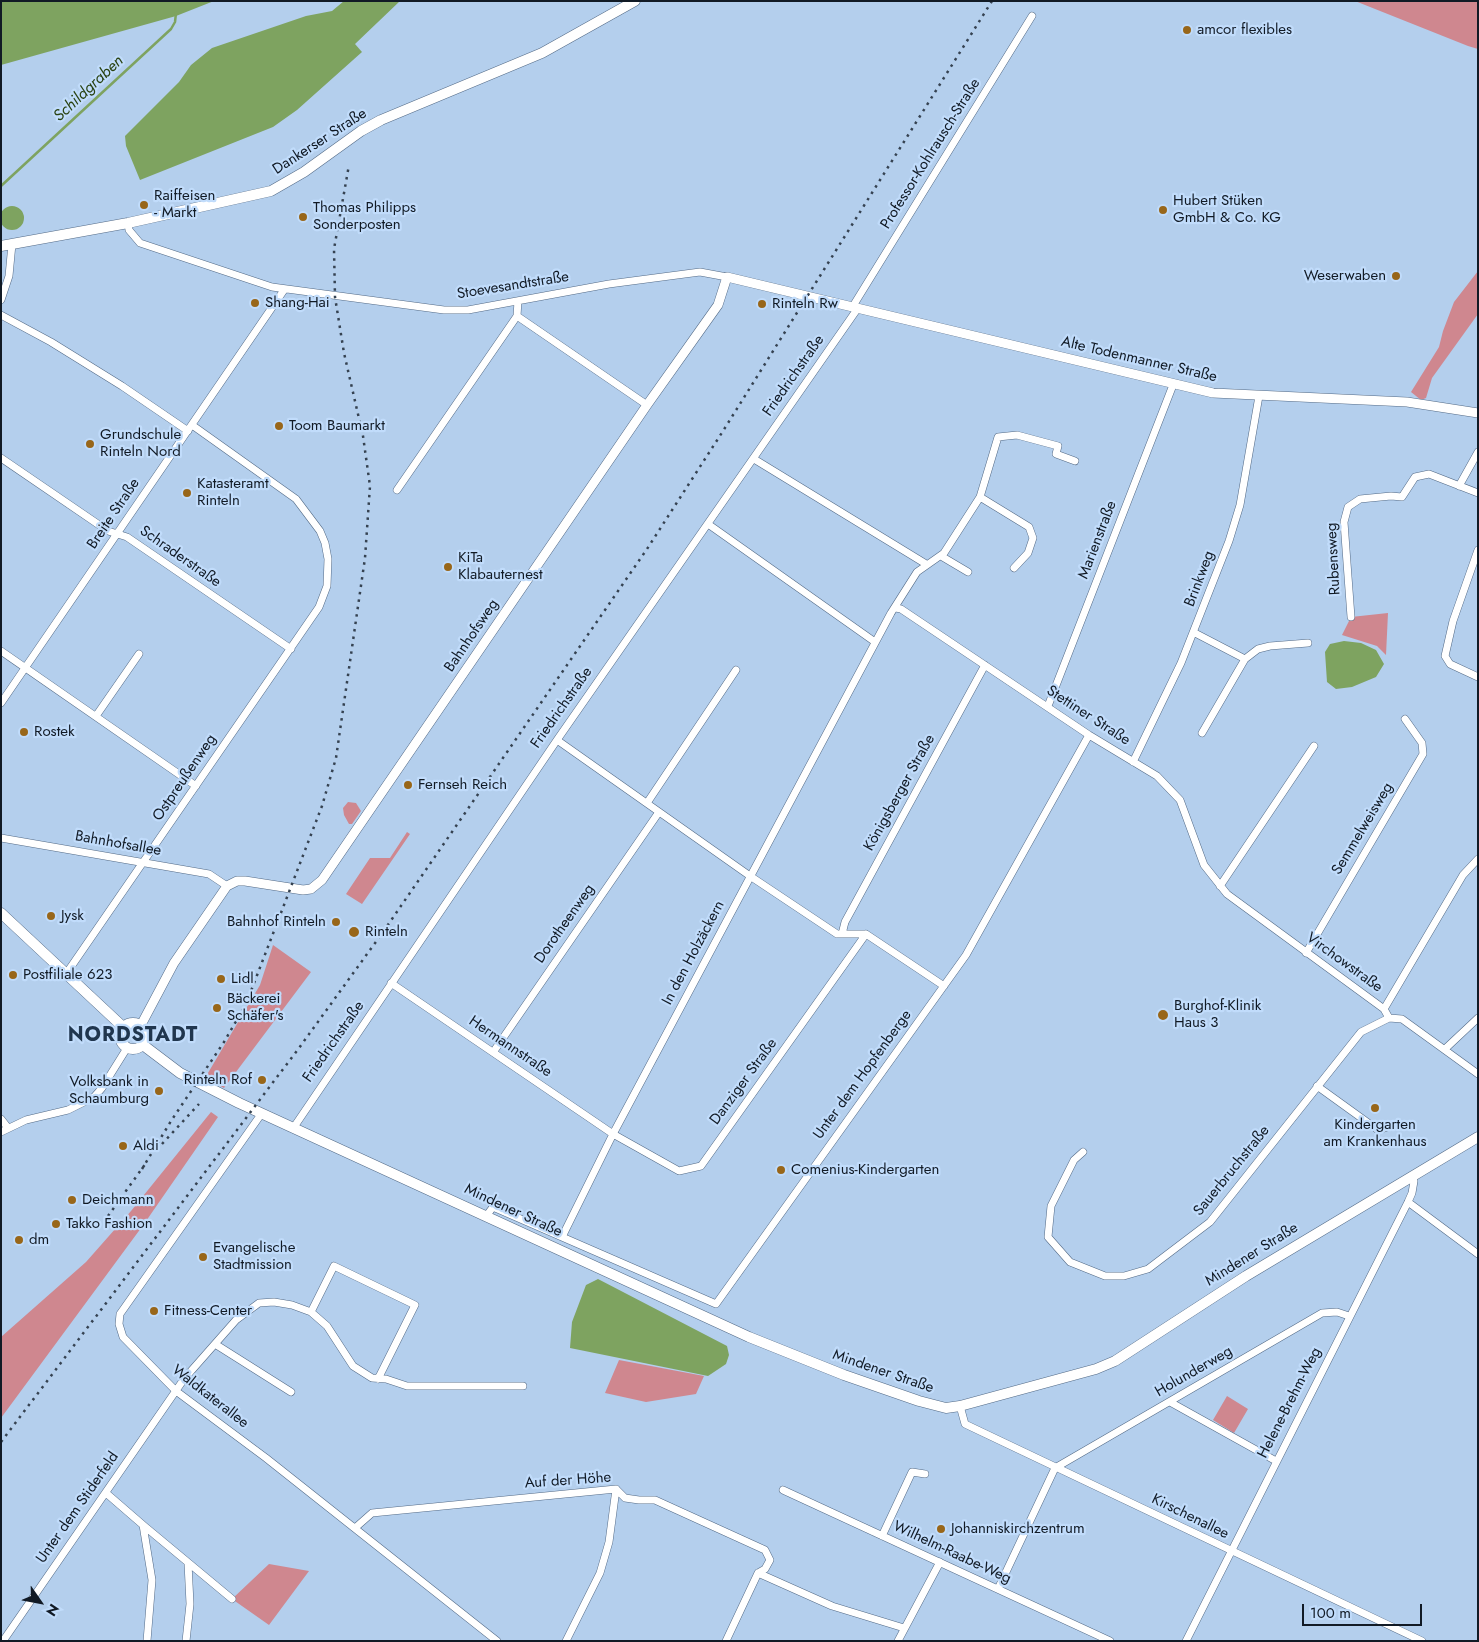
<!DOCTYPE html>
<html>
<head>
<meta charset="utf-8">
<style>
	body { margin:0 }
	#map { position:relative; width:1479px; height:1642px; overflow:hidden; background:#b4cfed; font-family:Jost,sans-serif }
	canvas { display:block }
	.frame { position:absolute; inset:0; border:2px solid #111a25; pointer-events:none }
	.north { position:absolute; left:15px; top:1577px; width:50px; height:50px; -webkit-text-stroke:4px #c1dcfb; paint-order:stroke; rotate:123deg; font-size:14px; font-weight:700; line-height:20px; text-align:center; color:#111a25 }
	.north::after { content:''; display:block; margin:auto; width:18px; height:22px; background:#111a25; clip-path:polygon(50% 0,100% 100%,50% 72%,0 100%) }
	.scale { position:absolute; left:1302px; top:1604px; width:120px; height:22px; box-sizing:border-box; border:2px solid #111a25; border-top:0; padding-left:6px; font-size:15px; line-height:18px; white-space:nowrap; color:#111a25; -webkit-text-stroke:4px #c1dcfb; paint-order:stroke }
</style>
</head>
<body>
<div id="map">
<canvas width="1479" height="1642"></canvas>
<div class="frame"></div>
<div class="north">N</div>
<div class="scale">100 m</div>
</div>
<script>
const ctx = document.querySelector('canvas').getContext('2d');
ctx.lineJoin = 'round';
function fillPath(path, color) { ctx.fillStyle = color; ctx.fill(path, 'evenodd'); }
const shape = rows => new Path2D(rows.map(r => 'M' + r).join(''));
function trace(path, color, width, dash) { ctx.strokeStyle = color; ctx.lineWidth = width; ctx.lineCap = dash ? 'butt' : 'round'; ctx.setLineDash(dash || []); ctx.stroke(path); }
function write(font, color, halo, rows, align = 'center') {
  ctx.font = font + ' Jost,sans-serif'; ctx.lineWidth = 4.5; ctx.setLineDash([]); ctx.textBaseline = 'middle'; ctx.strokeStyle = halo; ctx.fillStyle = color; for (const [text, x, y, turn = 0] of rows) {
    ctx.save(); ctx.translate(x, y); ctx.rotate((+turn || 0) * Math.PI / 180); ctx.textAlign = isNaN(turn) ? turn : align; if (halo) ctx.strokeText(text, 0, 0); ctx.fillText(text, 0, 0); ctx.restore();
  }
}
const green = shape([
	[1355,1,1478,1,1478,49,1468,46],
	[1478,271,1478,314,1432,378,1426,398,1421,400,1411,392,1439,347,1443,331,1454,302],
	[1388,613,1386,655,1377,646,1342,635,1351,617],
	[348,802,356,803,361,811,352,824,349,824,344,815,343,808],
	[407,832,410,834,362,904,346,894,370,858,390,858],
	[273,945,311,972,224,1088,205,1078,260,985],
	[211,1112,218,1117,144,1224,1,1418,1,1337,86,1262,131,1211],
	[619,1360,704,1376,696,1394,646,1402,605,1393],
	[1227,1396,1248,1409,1234,1433,1213,1420],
	[269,1564,309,1571,269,1625,232,1599]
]);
const water = shape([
	[1,1,214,1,176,16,1,65],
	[344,1,400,1,355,44,362,52,297,110,273,127,140,180,126,146,125,136,179,82,191,65,212,48,306,16,332,11],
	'0 218a12 12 0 1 1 24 0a12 12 0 1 1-24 0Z',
	[1344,641,1361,643,1376,650,1384,664,1376,677,1352,687,1336,689,1327,682,1325,652,1330,644],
	[598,1279,727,1346,729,1355,726,1364,708,1376,570,1348,572,1322,586,1285]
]);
const stream = shape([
	[1,186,171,29,175,22,176,13]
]);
const minor = shape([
	[128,223,129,230,140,243,272,287,444,310,468,310,609,284,700,272,727,277],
	[1,300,9,276,12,244],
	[853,306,1032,16],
	[1,315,51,342,122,386,188,431],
	[517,316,647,405],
	[1,458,108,531,127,537,291,649],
	[754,459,926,564],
	[1459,486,1478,452],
	[397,490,517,316,518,301],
	[980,497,1029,527,1033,538,1028,553,1014,568],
	[708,524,875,642],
	[1478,550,1453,621,1445,656,1450,664,1478,677],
	[941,556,968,572],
	[896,608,901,609,1089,735,1157,776,1180,800,1204,865,1227,894,1384,1009,1389,1018,1402,1019,1478,1074],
	[1351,617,1344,522,1348,507,1360,499,1391,496,1402,497,1415,477,1429,474,1478,493],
	[1195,633,1245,659,1258,649,1270,646,1308,643],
	[1,651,196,786],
	[1,703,284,290],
	[1048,706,1173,385],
	[96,716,139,654],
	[1202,733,1245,659],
	[557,740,750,876,837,934,866,934,944,986],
	[1133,762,1181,663,1229,541,1240,505,1259,396],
	[647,803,736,670],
	[1,838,209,874,227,886],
	[1220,886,1314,746],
	[842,934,845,922,985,665],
	[1306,953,1423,754,1422,743,1405,719],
	[66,974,319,607,327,586,328,559,325,543,320,531,296,499,192,425],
	[391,983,613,1134,679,1171,701,1166,866,934],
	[1384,1009,1463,875,1478,859],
	[1445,1049,1478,1018],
	[494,1051,659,812],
	[1317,1086,1378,1130,1388,1127],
	[262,1113,120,1314,119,1324,123,1337,176,1391,266,1458,497,1641],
	[1,1119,8,1128],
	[294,1127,557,740,858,308],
	[1,1132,26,1120,68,1110,94,1097,102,1088,127,1048],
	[1083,1152,1074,1160,1051,1206,1048,1237,1070,1262,1105,1276,1124,1276,1148,1269,1210,1222,1361,1032,1389,1018],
	[1408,1202,1478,1254],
	[487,1215,493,1207,562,1237,613,1134,891,613,917,572,944,553,980,497,998,437,1017,435,1058,446,1056,454,1075,461],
	[562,1237,716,1304,966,955,1089,735],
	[311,1312,334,1266,415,1305,378,1379],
	[215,1344,291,1392],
	[1170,1402,1276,1461],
	[960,1406,965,1424,1422,1641],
	[783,1490,1110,1641],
	[106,1493,143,1525,152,1580,147,1641],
	[143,1525,232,1599],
	[355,1528,372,1513,616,1489,625,1498,639,1500,655,1500,765,1550,770,1560,765,1569,758,1573,726,1641],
	[882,1536,912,1472,925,1474],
	[758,1573,832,1606,904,1628],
	[998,1589,1055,1468,1322,1313,1337,1312,1349,1316],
	[3,1641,184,1379,236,1320,259,1303,274,1302,292,1305,311,1312,327,1326,353,1366,372,1378,386,1379,407,1386,523,1386],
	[186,1641,190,1604,188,1563],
	[566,1641,600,1573,609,1542,616,1489],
	[898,1641,940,1562],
	[1186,1641,1408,1202,1412,1193,1414,1181,1412,1176]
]);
const tertiary = shape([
	[141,1025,174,963,227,886,237,881,245,881,303,890,311,889,322,880,647,405,718,305,727,277,1213,393,1407,402,1478,413]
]);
const secondary = shape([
	[1,246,128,223,271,191,304,172,361,131,381,120,542,53,635,1],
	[1,913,123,1027],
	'120 1036a13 13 0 1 1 26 0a13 13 0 1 1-26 0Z',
	[143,1045,180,1073,239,1103,749,1337,844,1375,919,1401,946,1408,960,1406,1096,1369,1115,1361,1246,1276,1478,1137]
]);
const rail = shape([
	[162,1144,199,1104],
	[142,1169,171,1121,224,1042,246,1004,322,806,336,758,365,558,370,486,363,436,344,353,335,297,334,249,349,165],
	[108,1216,146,1163],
	[1,1442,299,1048,383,932,647,549,723,431,992,1]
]);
const markers = [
	[1187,30,5,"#986619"],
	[144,205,5,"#986619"],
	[1163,210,5,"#986619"],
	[303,217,5,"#986619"],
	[1396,276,5,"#986619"],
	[255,303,5,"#986619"],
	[762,304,5,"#986619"],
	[279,426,5,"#986619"],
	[90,444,5,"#986619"],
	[187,493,5,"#986619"],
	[448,567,5,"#986619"],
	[24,732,5,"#986619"],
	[408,785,5,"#986619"],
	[51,916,5,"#986619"],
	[336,922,5,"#986619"],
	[354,932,6,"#986619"],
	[13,975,5,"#986619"],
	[221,979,5,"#986619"],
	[217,1008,5,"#986619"],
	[1163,1015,6,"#986619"],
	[262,1080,5,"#986619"],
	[159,1091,5,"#986619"],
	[1375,1108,5,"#986619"],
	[123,1146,5,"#986619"],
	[781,1170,5,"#986619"],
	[72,1200,5,"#986619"],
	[56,1224,5,"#986619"],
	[19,1240,5,"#986619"],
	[203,1257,5,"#986619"],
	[154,1311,5,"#986619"],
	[941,1529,5,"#986619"]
];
const poiNames = [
	["amcor flexibles",1197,30],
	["Raiffeisen",154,196],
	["- Markt",154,213],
	["Hubert Stüken",1173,201],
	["GmbH & Co. KG",1173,218],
	["Thomas Philipps",313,208],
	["Sonderposten",313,225],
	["Weserwaben",1386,276,"right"],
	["Shang-Hai",265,303],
	["Rinteln Rw",772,304],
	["Toom Baumarkt",289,426],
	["Grundschule",100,435],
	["Rinteln Nord",100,452],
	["Katasteramt",197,484],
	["Rinteln",197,501],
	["KiTa",458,558],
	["Klabauternest",458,575],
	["Rostek",34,732],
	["Fernseh Reich",418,785],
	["Jysk",61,916],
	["Bahnhof Rinteln",326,922,"right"],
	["Rinteln",365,932],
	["Postfiliale 623",23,975],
	["Lidl",231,979],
	["Bäckerei",227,999],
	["Schäfer's",227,1016],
	["Burghof-Klinik",1174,1006],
	["Haus 3",1174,1023],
	["Rinteln Rof",252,1080,"right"],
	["Volksbank in",149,1082,"right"],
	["Schaumburg",149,1099,"right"],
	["Kindergarten",1375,1125,"center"],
	["am Krankenhaus",1375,1142,"center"],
	["Aldi",133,1146],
	["Comenius-Kindergarten",791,1170],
	["Deichmann",82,1200],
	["Takko Fashion",66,1224],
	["dm",29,1240],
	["Evangelische",213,1248],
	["Stadtmission",213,1265],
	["Fitness-Center",164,1311],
	["Johanniskirchzentrum",951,1529]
];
const streetNames = [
	["Dankerser Straße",320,142,-33],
	["Professor-Kohlrausch-Straße",931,154,-58],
	["Stoevesandtstraße",513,286,-9],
	["Alte Todenmanner Straße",1139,360,13],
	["Friedrichstraße",794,376,-55],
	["Breite Straße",114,514,-56],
	["Marienstraße",1098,540,-69],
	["Schraderstraße",180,557,35],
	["Rubensweg",1334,559,-93],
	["Brinkweg",1200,579,-69],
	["Bahnhofsweg",472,636,-56],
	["Friedrichstraße",562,708,-55],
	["Stettiner Straße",1088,716,33],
	["Ostpreußenweg",185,778,-56],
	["Königsberger Straße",900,793,-61],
	["Semmelweisweg",1363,829,-59],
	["Bahnhofsallee",118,844,10],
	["Dorotheenweg",565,924,-55],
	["In den Holzäckern",694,953,-62],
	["Virchowstraße",1344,963,36],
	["Friedrichstraße",334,1042,-55],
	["Hermannstraße",510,1047,34],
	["Unter dem Hopfenberge",863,1075,-54],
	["Danziger Straße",744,1082,-54],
	["Sauerbruchstraße",1232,1171,-51],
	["Mindener Straße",513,1211,25],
	["Mindener Straße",1252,1255,-32],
	["Mindener Straße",883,1372,19],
	["Holunderweg",1194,1372,-30],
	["Waldkaterallee",210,1397,38],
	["Helene-Brehm-Weg",1290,1403,-63],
	["Auf der Höhe",568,1481,-4],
	["Unter dem Stiderfeld",78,1508,-55],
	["Kirschenallee",1190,1517,26],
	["Wilhelm-Raabe-Weg",952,1553,25]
];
const waterNames = [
	["Schildgraben",89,89,-43]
];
const districtNames = [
	["NORDSTADT",133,1036]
];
fillPath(green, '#cf878f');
fillPath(water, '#7ea360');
trace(stream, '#7ea360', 2.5);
trace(minor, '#536a86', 8);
trace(tertiary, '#536a86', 10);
trace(secondary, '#536a86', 11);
trace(minor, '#fff', 7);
trace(tertiary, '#fff', 9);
trace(secondary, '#fff', 10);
trace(rail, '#354251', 2.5, [2.5, 5]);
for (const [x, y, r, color] of markers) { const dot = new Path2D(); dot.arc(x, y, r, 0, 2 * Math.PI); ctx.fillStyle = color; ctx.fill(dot); trace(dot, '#c1dcfb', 2); }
write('15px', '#111a25', '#c1dcfb', poiNames, 'left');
write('15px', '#111a25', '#c1dcfb', streetNames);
write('italic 16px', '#294211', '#c1dcfb', waterNames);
ctx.letterSpacing = '1px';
write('bold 20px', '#20364e', '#c1dcfb', districtNames);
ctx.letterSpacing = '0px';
</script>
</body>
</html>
